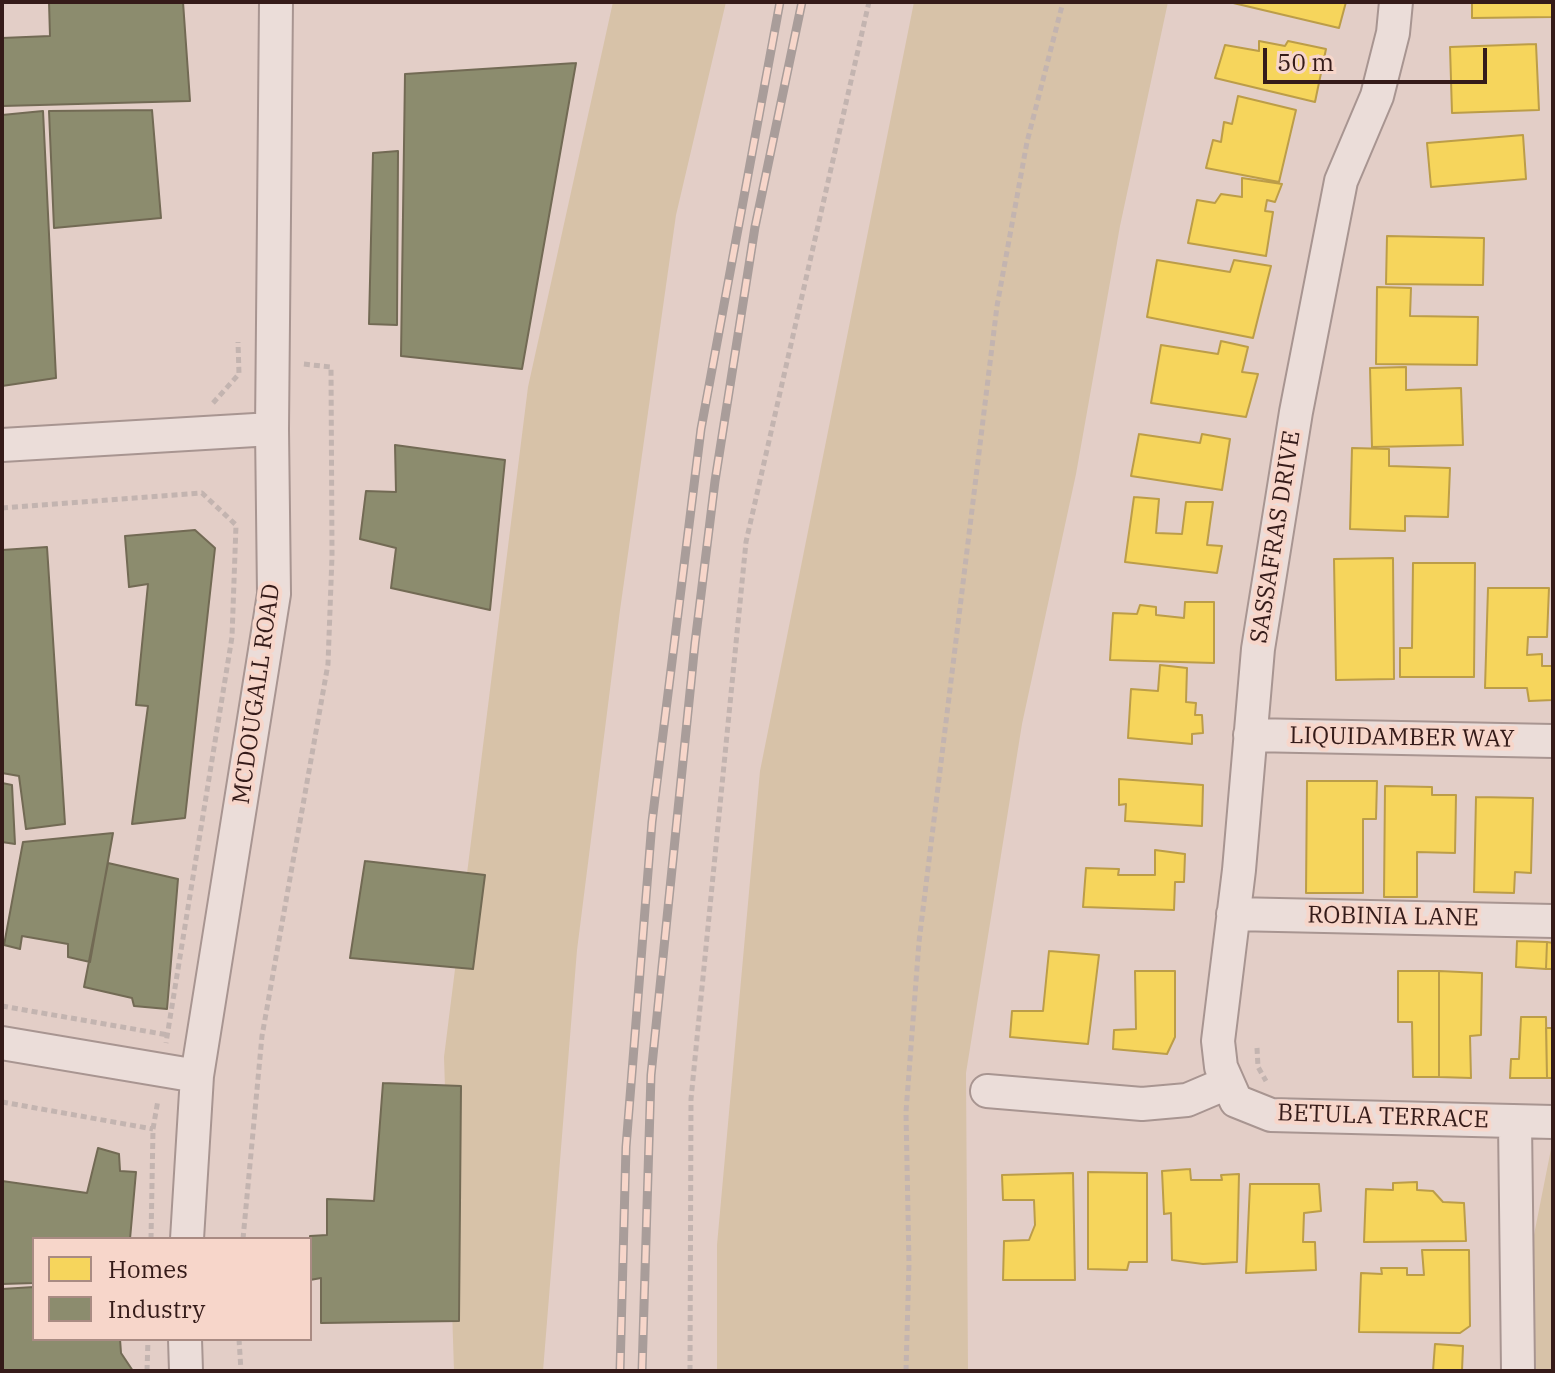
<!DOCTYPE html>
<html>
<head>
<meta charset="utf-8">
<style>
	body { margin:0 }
	#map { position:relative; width:1555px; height:1373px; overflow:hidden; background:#e3cec7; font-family:"IBM Plex Serif",serif }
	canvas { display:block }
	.frame { position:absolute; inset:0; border:4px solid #351b19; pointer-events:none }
	.legend { position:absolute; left:32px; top:1237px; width:280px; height:104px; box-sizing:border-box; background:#f7d6ca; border:2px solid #a98b83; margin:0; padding:10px 14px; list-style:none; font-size:24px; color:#351b19 }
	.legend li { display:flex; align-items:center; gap:16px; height:40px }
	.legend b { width:40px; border:2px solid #a98b83 }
	.scale { position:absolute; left:1263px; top:48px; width:224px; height:36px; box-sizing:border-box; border:4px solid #351b19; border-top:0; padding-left:10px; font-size:24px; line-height:28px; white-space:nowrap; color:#351b19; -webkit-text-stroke:6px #f7d6ca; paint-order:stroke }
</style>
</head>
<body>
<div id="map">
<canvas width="1555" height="1373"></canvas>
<div class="frame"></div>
<ul class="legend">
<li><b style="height:22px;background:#f6d55c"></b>Homes</li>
<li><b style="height:22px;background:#8c8c6e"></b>Industry</li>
</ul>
<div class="scale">50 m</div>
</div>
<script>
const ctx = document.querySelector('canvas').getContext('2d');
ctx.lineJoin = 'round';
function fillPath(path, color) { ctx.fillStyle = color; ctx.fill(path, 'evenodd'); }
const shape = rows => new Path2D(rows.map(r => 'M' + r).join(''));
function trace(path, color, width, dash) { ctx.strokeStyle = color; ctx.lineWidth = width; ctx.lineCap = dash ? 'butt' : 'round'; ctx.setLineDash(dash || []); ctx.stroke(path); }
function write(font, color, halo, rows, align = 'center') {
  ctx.font = font + ' "IBM Plex Serif",serif'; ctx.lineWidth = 8; ctx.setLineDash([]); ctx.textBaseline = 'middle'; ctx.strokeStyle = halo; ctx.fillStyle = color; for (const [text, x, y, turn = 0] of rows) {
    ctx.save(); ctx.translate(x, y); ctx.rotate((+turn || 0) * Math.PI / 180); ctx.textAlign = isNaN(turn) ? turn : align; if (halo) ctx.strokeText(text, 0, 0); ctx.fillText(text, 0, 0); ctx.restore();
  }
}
const green = shape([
	[613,2,726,2,676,215,620,610,577,950,543,1371,454,1371,444,1057,528,387],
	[914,2,1168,2,1120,226,1076,474,1022,724,966,1073,968,1371,717,1371,717,1245,760,771],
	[1553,1139,1553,1371,1531,1371,1528,1265]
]);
const homes = shape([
	[1229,2,1346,2,1339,28,1229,2],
	[1472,2,1553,2,1553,17,1472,18,1472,2],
	[1259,41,1285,46,1288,41,1326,49,1315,102,1215,78,1225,45,1259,51,1259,41],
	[1536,44,1539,110,1452,113,1450,47,1536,44],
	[1238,96,1296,110,1279,182,1206,168,1213,140,1221,142,1224,122,1232,124,1238,96],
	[1523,135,1526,179,1431,187,1427,143,1523,135],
	[1242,178,1282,184,1275,202,1267,200,1265,211,1273,212,1266,256,1188,243,1197,200,1215,203,1221,194,1242,197,1242,178],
	[1387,236,1484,238,1483,285,1386,284,1387,236],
	[1157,260,1230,272,1234,260,1271,266,1253,338,1147,317,1157,260],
	[1377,287,1411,288,1410,316,1478,317,1477,365,1376,364,1377,287],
	[1221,341,1248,347,1242,372,1258,374,1246,417,1151,403,1161,345,1218,354,1221,341],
	[1406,367,1406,390,1461,388,1463,445,1372,447,1370,368,1406,367],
	[1139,434,1200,443,1202,434,1230,439,1222,490,1131,476,1139,434],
	[1352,448,1389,449,1389,466,1450,468,1448,517,1405,516,1405,531,1350,529,1352,448],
	[1134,497,1159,499,1156,533,1182,534,1186,502,1213,502,1207,545,1222,546,1217,573,1125,562,1134,497],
	[1393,558,1394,679,1336,680,1334,559,1393,558],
	[1413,563,1475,563,1474,677,1400,677,1400,648,1412,648,1413,563],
	[1488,588,1549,588,1547,637,1528,637,1527,655,1542,654,1542,666,1553,666,1553,700,1529,701,1527,688,1485,688,1488,588],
	[1185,602,1214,602,1214,663,1110,660,1113,613,1137,614,1140,605,1156,607,1156,615,1184,618,1185,602],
	[1160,665,1187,668,1186,702,1196,703,1195,715,1202,715,1203,733,1192,734,1192,744,1128,738,1131,689,1158,691,1160,665],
	[1119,779,1203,785,1202,826,1125,821,1126,804,1119,805,1119,779],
	[1307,781,1377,781,1376,819,1363,819,1363,893,1306,893,1307,781],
	[1385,786,1432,787,1432,795,1456,795,1455,853,1417,852,1417,897,1384,897,1385,786],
	[1476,797,1533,798,1531,873,1515,872,1514,893,1474,892,1476,797],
	[1155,850,1185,854,1184,882,1175,882,1174,910,1083,907,1086,868,1119,869,1118,875,1155,875,1155,850],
	[1517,941,1547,942,1546,969,1516,967,1517,941],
	[1547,942,1553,943,1553,969,1546,969,1547,942],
	[1049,951,1099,955,1088,1044,1010,1037,1012,1011,1043,1011,1049,951],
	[1135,971,1175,971,1175,1037,1167,1054,1113,1049,1114,1030,1136,1029,1135,971],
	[1398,971,1439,971,1439,1077,1413,1077,1412,1022,1398,1022,1398,971],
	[1439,971,1482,973,1481,1035,1470,1036,1471,1078,1439,1077,1439,971],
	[1521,1017,1546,1017,1547,1078,1510,1078,1511,1059,1519,1059,1521,1017],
	[1546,1028,1553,1028,1553,1078,1547,1078,1546,1028],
	[1190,1169,1191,1180,1222,1180,1221,1175,1239,1174,1237,1262,1203,1264,1172,1260,1171,1213,1164,1214,1162,1171,1190,1169],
	[1088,1172,1147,1173,1147,1262,1129,1262,1127,1270,1088,1269,1088,1172],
	[1073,1173,1075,1280,1003,1280,1004,1241,1029,1240,1035,1225,1034,1200,1003,1200,1002,1175,1073,1173],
	[1417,1182,1417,1190,1433,1191,1443,1202,1464,1203,1466,1241,1364,1242,1366,1189,1393,1190,1393,1183,1417,1182],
	[1250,1184,1319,1184,1321,1211,1304,1213,1303,1242,1315,1242,1316,1270,1246,1273,1250,1184],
	[1422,1250,1469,1250,1470,1326,1460,1333,1359,1332,1361,1273,1382,1274,1381,1268,1407,1268,1407,1275,1424,1275,1422,1250],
	[1435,1344,1463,1346,1462,1371,1433,1371,1435,1344]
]);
const industry = shape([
	[49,2,183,2,190,101,2,106,2,38,50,36,49,2],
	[576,63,522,369,401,356,405,74,576,63],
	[152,110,161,218,54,228,49,111,152,110],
	[43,111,56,378,2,386,2,115,43,111],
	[398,151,397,325,369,324,373,153,398,151],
	[395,445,505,460,490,610,391,588,396,548,360,539,366,491,396,492,395,445],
	[195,530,215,548,185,818,132,824,148,706,136,705,148,584,129,587,125,536,195,530],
	[47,547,65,824,26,829,19,776,2,773,2,550,47,547],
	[2,783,12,785,15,844,2,842,2,783],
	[113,833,90,962,68,957,68,944,22,936,20,949,4,945,23,842,113,833],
	[365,861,485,875,473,969,350,958,365,861],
	[108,863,178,879,167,1009,134,1006,132,998,84,987,108,863],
	[383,1083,461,1086,459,1321,321,1323,321,1278,310,1280,310,1236,327,1235,327,1199,374,1201,383,1083],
	[98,1148,119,1154,120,1171,136,1172,130,1239,34,1239,34,1283,2,1284,2,1181,87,1193,98,1148],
	[34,1287,34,1339,120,1339,121,1353,133,1371,2,1371,2,1289,34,1287]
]);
const path = shape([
	[213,403,239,374,238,342],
	[2,508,202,493,236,525,232,637,166,1043],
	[2,1006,168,1035],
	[1257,1048,1258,1067,1266,1081],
	[2,1102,153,1129],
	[151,1239,153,1129,158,1100],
	[243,1239,262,1036,328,664,332,556,331,367,303,364],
	[239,1339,241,1371],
	[147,1371,148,1339],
	[690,1371,691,1099,746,542,869,2],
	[906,1371,909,1264,906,1112,919,942,997,306,1027,142,1063,2]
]);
const minor = shape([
	[1396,2,1393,33,1377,96,1341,181,1296,412,1258,649,1239,870,1218,1041,1221,1067,1236,1101,1271,1115,1553,1122],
	[2,445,272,429],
	[1250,735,1553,741],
	[1233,914,1553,921],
	[2,1043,197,1076],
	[987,1091,1142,1104,1187,1100,1227,1083],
	[1515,1122,1518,1371],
	[187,1239,197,1076,274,594,272,429,276,2],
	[185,1339,186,1371]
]);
const rail = shape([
	[620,1371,626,1147,652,822,701,429,780,2],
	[642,1371,651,1075,695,643,715,481,755,227,802,2]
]);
const streetNames = [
	["SASSAFRAS DRIVE",1276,537,-81],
	["MCDOUGALL ROAD",257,694,-82],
	["LIQUIDAMBER WAY",1402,738,1],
	["ROBINIA LANE",1393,917,1],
	["BETULA TERRACE",1383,1117,2]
];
fillPath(green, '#d7c2a8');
fillPath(homes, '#f6d55c');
trace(homes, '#bc9d48', 2);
fillPath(industry, '#8c8c6e');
trace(industry, '#726a54', 2);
trace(minor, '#a89591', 36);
trace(path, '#c3b4b0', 5, [6, 4]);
trace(minor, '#ebddd9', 32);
trace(rail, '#a99d9a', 9);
trace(rail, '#f7d6ca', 6, [18]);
write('24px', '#351b19', '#f7d6ca', streetNames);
</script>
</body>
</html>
